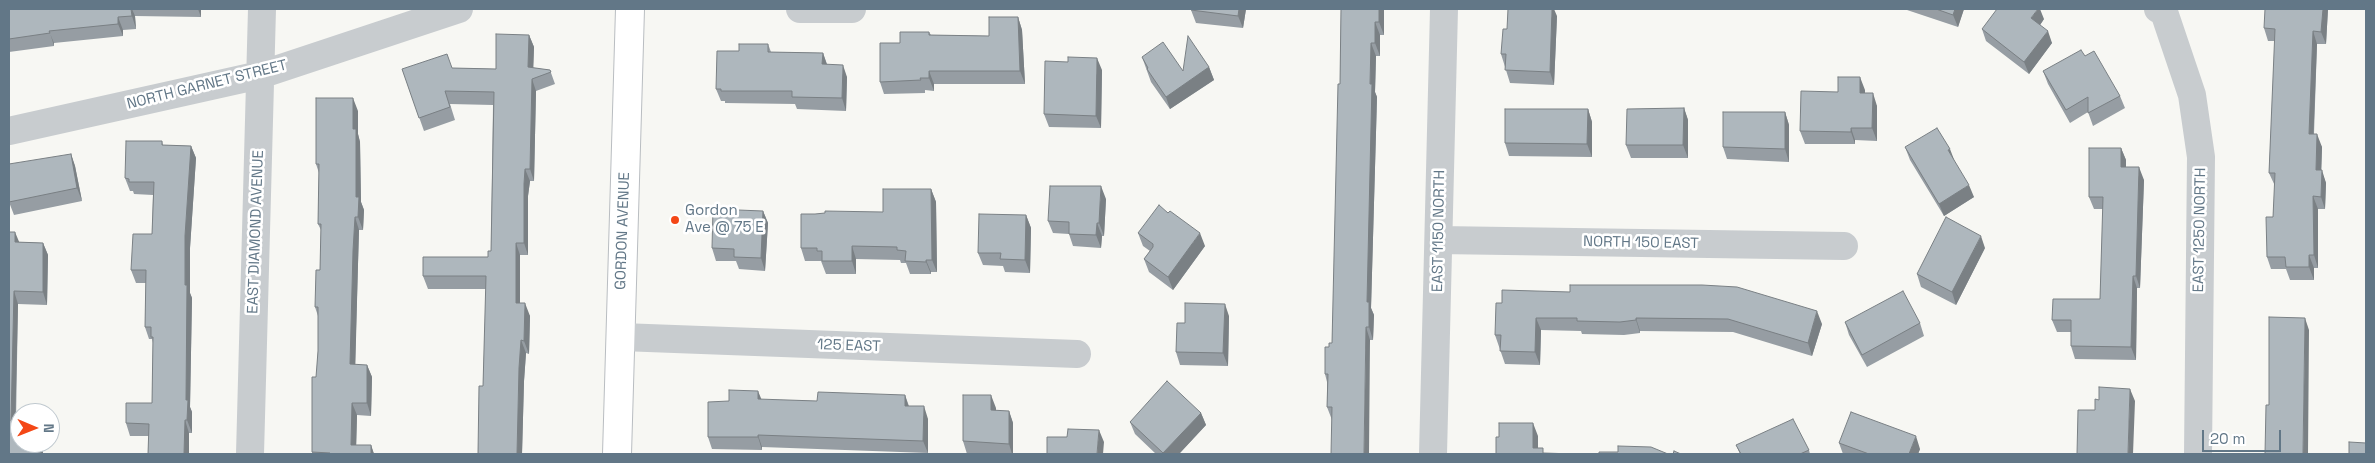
<!DOCTYPE html>
<html>
<head>
<meta charset="utf-8">
<style>
	body { margin:0 }
	#map { position:relative; width:2375px; height:463px; overflow:hidden; background:#f7f7f3; font-family:"Space Grotesk",sans-serif }
	canvas { display:block }
	.frame { position:absolute; inset:0; border:10px solid #627787; pointer-events:none }
	.north { position:absolute; left:10px; top:403px; width:50px; height:50px; box-sizing:border-box; background:#fff; border:1px solid #c0c9cf; border-radius:50%; rotate:91deg; font-size:14px; font-weight:700; line-height:20px; text-align:center; color:#627787 }
	.north::after { content:''; display:block; margin:auto; width:18px; height:22px; background:#f44716; clip-path:polygon(50% 0,100% 100%,50% 72%,0 100%) }
	.scale { position:absolute; left:2202px; top:430px; width:79px; height:22px; box-sizing:border-box; border:2px solid #627787; border-top:0; padding-left:6px; font-size:15px; line-height:18px; white-space:nowrap; color:#627787; -webkit-text-stroke:4px #fff; paint-order:stroke }
</style>
</head>
<body>
<div id="map">
<canvas width="2375" height="463"></canvas>
<div class="frame"></div>
<div class="north">N</div>
<div class="scale">20 m</div>
</div>
<script>
const ctx = document.querySelector('canvas').getContext('2d');
ctx.lineJoin = 'round';
const shape = rows => new Path2D(rows.map(r => 'M' + r).join(''));
function trace(path, color, width, dash) { ctx.strokeStyle = color; ctx.lineWidth = width; ctx.lineCap = dash ? 'butt' : 'round'; ctx.setLineDash(dash || []); ctx.stroke(path); }
function fillPath(path, color) { ctx.fillStyle = color; ctx.fill(path, 'evenodd'); }
function write(font, color, halo, rows, align = 'center') {
  ctx.font = font + ' "Space Grotesk",sans-serif'; ctx.lineWidth = 5; ctx.setLineDash([]); ctx.textBaseline = 'middle'; ctx.strokeStyle = halo; ctx.fillStyle = color; for (const [text, x, y, turn = 0] of rows) {
    ctx.save(); ctx.translate(x, y); ctx.rotate((+turn || 0) * Math.PI / 180); ctx.textAlign = isNaN(turn) ? turn : align; if (halo) ctx.strokeText(text, 0, 0); ctx.fillText(text, 0, 0); ctx.restore();
  }
}
const minor = shape([
	[800,9,852,9],
	[2158,9,2164,12,2192,95,2201,157,2198,454],
	[9,131,260,75,459,9],
	[1439,240,1844,246],
	[621,337,1077,354],
	[250,454,262,9],
	[1433,454,1444,9]
]);
const major = shape([
	[617,454,630,9]
]);
const wall = shape([
	[9,9,201,9,201,17,135,16,136,29,123,30,123,36,54,43,54,46,9,52],
	[1246,9,1243,28,1196,23,1191,10],
	[1341,9,1384,9,1384,35,1380,35,1380,56,1376,56,1375,92,1377,97,1371,308,1374,315,1373,340,1370,340,1332,420,1327,407,1327,382,1325,374,1329,347,1332,343,1340,84],
	[1904,9,1964,9,1958,27],
	[2328,9,2326,44,2317,44,2314,134,2322,147,2321,170,2326,183,2325,209,2318,209,2318,268,2314,268,2314,280,2290,280,2286,269,2271,269,2267,257,2273,217,2275,186,2269,173,2275,41,2268,41,2264,28],
	[1557,16,1554,85,1510,83,1501,54,1507,29],
	[1018,17,1022,30,1025,84,934,84,934,91,925,90,925,93,884,94,880,82,900,43,929,32,931,35,989,36],
	[2044,19,2040,25,2052,43,2029,74,1986,41,1982,29],
	[529,35,534,47,533,68,550,70,555,84,536,91,534,181,530,181,528,196,528,255,520,255,520,303,530,316,529,354,526,353,524,381,522,454,478,454,483,386,486,289,428,289,423,276,488,257,491,251,493,105,450,104,455,120,424,131,402,69,452,68,496,69],
	[768,44,771,52,823,53,827,64,847,77,846,111,797,109,795,104,725,103,725,101,721,101,716,89,739,51],
	[1142,57,1183,71,1209,67,1214,80,1170,109,1151,82],
	[1102,70,1101,128,1049,127,1044,114],
	[2043,71,2120,96,2125,108,2093,126,2088,112,2070,123,2048,84],
	[1865,90,1865,93,1877,106,1877,141,1855,140,1855,144,1805,144,1800,131,1838,92],
	[1684,108,1688,120,1688,158,1631,158,1626,145],
	[1588,109,1592,122,1592,157,1509,156,1505,143],
	[358,111,358,134,360,142,361,202,364,210,363,230,359,230,358,264,355,365,367,365,372,377,371,416,357,415,356,445,371,445,374,454,312,454,312,452,318,351,318,316,315,307,320,270,321,230,318,224,319,173,316,164],
	[1785,112,1789,125,1789,162,1727,159,1723,147],
	[162,141,163,145,191,146,196,158,190,248,190,293,192,298,190,407,192,412,192,433,189,433,189,454,148,454,149,436,130,436,126,423,152,403,153,343,152,339,149,339,145,327,146,283,136,283,131,270,152,234,153,195,134,194,133,191,130,191,125,178],
	[1905,147,1974,197,1944,216,1910,160],
	[2121,148,2126,160,2126,167,2144,180,2140,288,2137,288,2136,360,2075,359,2071,346,2071,332,2057,332,2052,320,2100,299,2103,209,2094,209,2089,197],
	[71,154,75,166,82,201,14,215,9,202],
	[931,189,936,202,937,272,931,272,931,274,910,274,906,263,901,263,900,260,856,259,856,274,826,274,821,261,805,261,801,248,815,214,883,212],
	[1106,199,1104,236,1102,236,1101,248,1073,246,1069,234,1053,233,1048,221],
	[763,211,768,223,765,271,739,269,736,261,716,261,712,248],
	[1026,215,1031,228,1030,273,1005,272,1003,266,983,265,978,253],
	[9,232,19,242,43,243,48,255,47,305,18,304,16,421,20,443,43,443,43,454,9,454],
	[1138,233,1205,246,1173,290,1149,272,1144,259,1150,251,1143,246],
	[1985,248,1956,305,1921,287,1917,274],
	[1570,292,1822,324,1812,356,1733,332,1640,331,1640,333,1624,335,1582,334,1581,331,1541,330,1540,365,1505,364,1495,335,1502,303],
	[1229,316,1228,366,1180,365,1176,352,1185,323],
	[1845,322,1920,323,1924,336,1867,367,1849,335],
	[905,395,909,406,928,419,928,453,762,447,762,450,712,449,708,437,761,400,817,401],
	[996,408,996,411,1009,411,1013,423,1013,454,967,454,963,441],
	[1201,413,1206,425,1179,454,1156,454,1135,434,1130,422],
	[1839,443,1920,449,1918,454,1843,454],
	[1736,445,1809,450,1810,454,1740,454]
]);
const shadedWall = shape([
	[131,9,132,9,135,16,136,29,132,16],
	[198,9,201,9,201,17],
	[1239,9,1246,9,1243,28,1238,16],
	[1379,9,1384,9,1384,35,1379,22],
	[1552,9,1554,9,1557,16,1554,85,1550,72],
	[1955,9,1964,9,1958,27,1953,15],
	[2038,9,2040,9,2044,19,2036,31,2031,18],
	[2323,9,2328,9,2326,44,2321,32],
	[118,17,123,30,123,36,118,24],
	[1018,17,1022,30,1025,84,1020,71],
	[1375,22,1380,35,1380,56,1375,43],
	[49,31,54,43,54,46,50,33],
	[2048,31,2052,43,2029,74,2024,62],
	[2313,31,2317,44,2313,146,2309,134],
	[529,35,534,47,533,78,528,67],
	[1371,43,1376,56,1375,92,1377,97,1371,308,1374,315,1373,340,1369,327,1367,302],
	[823,53,827,65,822,64],
	[1097,58,1102,70,1101,128,1096,116],
	[843,65,847,77,846,111,842,98],
	[1209,67,1214,80,1170,109,1166,97],
	[929,71,934,84,934,91,929,78],
	[1860,77,1865,90,1865,106,1860,93],
	[532,79,536,91,534,181,530,169],
	[1873,93,1877,106,1877,141,1872,128],
	[353,98,358,111,358,134,360,142,361,202,364,210,363,230,358,217,356,197,353,129],
	[1684,108,1688,120,1688,158,1683,145],
	[1588,109,1592,122,1592,157,1587,144],
	[1785,112,1789,125,1789,162,1785,149],
	[1851,128,1855,140,1855,144,1851,132],
	[2317,134,2322,147,2321,182,2316,170],
	[191,146,196,158,190,248,190,293,192,298,190,407,192,412,192,433,187,420,186,400,185,236],
	[2121,148,2126,160,2126,180,2121,167],
	[1950,149,1955,162,1948,150],
	[71,154,75,166,82,201,77,188],
	[2139,167,2144,180,2140,288,2136,276],
	[525,169,530,181,528,196,528,255,524,243,524,184],
	[2322,170,2326,183,2325,209,2321,197],
	[1969,185,1974,197,1944,216,1939,204],
	[1101,186,1106,199,1104,236,1099,223],
	[931,189,936,202,937,272,932,260],
	[2313,196,2318,209,2318,268,2314,255],
	[763,211,768,223,765,271,761,258],
	[1026,215,1031,228,1030,273,1025,260],
	[355,217,359,230,358,264,355,377,350,364,353,251],
	[1097,223,1102,236,1101,248,1096,235],
	[15,232,20,244,15,242],
	[1200,233,1205,246,1173,290,1168,277],
	[1981,236,1985,248,1956,305,1952,292],
	[43,243,48,255,47,305,43,292],
	[516,243,520,255,520,316,516,303],
	[852,246,856,259,856,274,852,261],
	[2309,255,2314,268,2314,280,2309,267],
	[926,260,931,272,931,274,926,262],
	[2133,276,2137,288,2136,360,2131,347],
	[14,291,18,304,15,434,11,421],
	[525,303,530,316,529,354,524,341],
	[1225,304,1229,316,1228,366,1223,353],
	[1817,311,1822,324,1812,356,1808,343],
	[1536,318,1541,330,1540,365,1535,352],
	[1636,318,1640,331,1640,333,1636,320],
	[2305,318,2309,330,2308,454,2303,454],
	[1366,327,1370,340,1369,454,1364,454],
	[521,340,526,353,524,381,522,454,517,454,519,368],
	[367,365,372,377,371,416,367,403],
	[2130,389,2135,401,2133,454,2128,454],
	[758,391,763,403,758,399],
	[905,395,909,408,905,406],
	[991,395,996,408,996,423,991,410],
	[352,403,357,415,356,454,351,445],
	[924,406,928,419,928,453,923,441],
	[1009,411,1013,423,1013,454,1012,454,1009,444],
	[1201,413,1206,425,1179,454,1164,454,1163,453],
	[185,420,189,433,189,454,184,454],
	[1533,423,1538,436,1538,454,1533,448],
	[1099,430,1104,442,1103,454,1097,454],
	[758,435,762,447,762,450,758,437],
	[1916,436,1920,449,1918,454,1909,454],
	[39,443,43,443,43,454,38,454],
	[371,445,374,454,371,454]
]);
const building = shape([
	[9,9,131,9,132,16,118,17,118,24,49,31,50,33,9,39,9,9],
	[1192,9,1239,9,1238,16,1191,10,1192,9],
	[1341,9,1379,9,1379,22,1375,22,1375,43,1371,43,1370,84,1372,84,1367,302,1369,302,1369,327,1366,327,1364,454,1331,454,1332,407,1327,407,1328,374,1325,374,1325,347,1329,347,1329,343,1332,343,1338,84,1340,84,1341,9],
	[1508,9,1552,9,1550,72,1505,70,1506,54,1501,54,1503,29,1507,29,1508,9],
	[1936,9,1955,9,1953,15,1936,9],
	[1997,9,2038,9,2031,18,2048,31,2024,62,1982,29,1997,9],
	[2265,9,2323,9,2321,32,2313,31,2309,134,2317,134,2316,170,2322,170,2321,197,2313,196,2314,255,2309,255,2309,267,2286,267,2285,257,2267,257,2266,217,2273,217,2275,173,2269,173,2275,29,2264,28,2265,9],
	[989,17,1018,17,1020,71,929,71,929,78,920,78,921,80,880,82,880,43,900,43,900,32,929,32,929,35,989,36,989,17],
	[496,34,529,35,528,67,550,70,551,72,532,79,530,169,525,169,524,184,524,243,516,243,516,303,525,303,524,341,521,340,519,368,517,454,478,454,479,386,483,386,486,276,423,276,423,257,488,257,488,251,491,251,494,92,445,91,450,107,419,118,402,69,447,54,452,68,496,69,496,34],
	[1188,36,1209,67,1166,97,1147,69,1148,68,1142,57,1163,42,1183,71,1188,36],
	[739,44,768,44,768,52,823,53,822,64,843,65,842,98,792,97,792,91,721,91,721,89,716,89,717,51,739,51,739,44],
	[2081,50,2085,56,2094,51,2120,96,2088,113,2088,97,2066,110,2043,71,2081,50],
	[1068,57,1097,58,1096,116,1044,114,1045,61,1068,62,1068,57],
	[1838,77,1860,77,1860,93,1873,93,1872,128,1851,128,1851,132,1800,131,1801,91,1838,92,1838,77],
	[316,98,353,98,353,129,356,129,356,197,359,197,358,217,355,217,353,251,350,364,367,365,367,403,352,403,351,445,371,445,371,454,330,454,330,453,312,452,312,377,316,377,318,351,318,307,315,307,316,270,320,270,321,224,318,224,319,164,316,164,316,98],
	[1684,108,1683,145,1626,145,1627,109,1684,108],
	[1505,109,1588,109,1587,144,1505,143,1505,109],
	[1723,112,1785,112,1785,149,1723,147,1723,112],
	[1937,128,1950,149,1948,150,1969,185,1939,204,1905,147,1937,128],
	[126,141,162,141,162,145,191,146,185,236,185,285,187,285,186,400,188,400,187,420,185,420,184,454,148,454,149,424,126,423,126,403,152,403,153,337,151,337,151,327,145,327,146,270,131,270,133,234,152,234,154,182,129,182,129,179,125,178,126,141],
	[2089,148,2121,148,2121,167,2139,167,2136,276,2133,276,2131,347,2071,346,2071,320,2052,320,2053,299,2100,299,2103,197,2089,197,2089,148],
	[71,154,77,188,9,202,9,164,71,154],
	[1050,186,1101,186,1099,223,1097,223,1096,235,1069,234,1069,222,1048,221,1050,186],
	[883,189,931,189,932,260,926,260,926,262,905,261,906,251,897,250,897,247,852,246,852,261,822,261,822,251,817,251,817,248,801,248,801,214,815,214,825,213,825,211,883,212,883,189],
	[1159,205,1168,213,1170,211,1200,233,1168,277,1144,259,1153,247,1153,244,1138,233,1159,205],
	[713,209,763,211,761,258,734,257,734,249,712,248,713,209],
	[979,214,1026,215,1025,260,1000,259,1001,253,978,253,979,214],
	[1946,217,1981,236,1952,292,1917,274,1946,217],
	[9,232,15,232,15,242,43,243,43,292,14,291,11,421,20,421,20,443,39,443,38,454,9,454,9,232],
	[1570,285,1702,285,1737,287,1817,311,1808,343,1728,319,1636,318,1636,320,1620,322,1577,321,1577,318,1536,318,1535,352,1500,351,1501,335,1495,335,1496,303,1502,303,1502,290,1570,292,1570,285],
	[1903,291,1920,323,1862,355,1845,322,1903,291],
	[1185,303,1225,304,1223,353,1176,352,1177,323,1185,323,1185,303],
	[2269,317,2305,318,2303,454,2265,454,2266,405,2269,405,2269,317],
	[1167,381,1201,413,1163,453,1130,422,1167,381],
	[2099,387,2130,389,2128,454,2077,454,2078,410,2095,410,2095,399,2099,400,2099,387],
	[729,390,758,391,758,399,817,401,818,392,905,395,905,406,924,406,923,441,758,435,758,437,708,437,708,402,729,401,729,390],
	[963,395,991,395,991,410,1009,411,1009,444,963,441,963,395],
	[1851,412,1916,436,1909,454,1869,454,1839,443,1851,412],
	[1793,419,1809,450,1800,454,1741,454,1736,445,1793,419],
	[1499,423,1533,423,1533,448,1543,448,1543,453,1575,454,1496,454,1496,437,1499,437,1499,423],
	[1068,429,1099,430,1097,454,1047,454,1047,437,1067,437,1068,429],
	[2349,442,2366,443,2366,454,2349,454,2349,442],
	[1618,446,1651,447,1668,454,1599,454,1599,452,1618,452,1618,446],
	[1674,451,1681,454,1673,454,1674,451]
]);
const markers = [
	[675,220,5,"#f44716"]
];
const streetNames = [
	["NORTH GARNET STREET",207,85,-14],
	["EAST 1250 NORTH",2200,230,-89],
	["GORDON AVENUE",623,231,-88],
	["EAST 1150 NORTH",1439,231,-89],
	["EAST DIAMOND AVENUE",256,232,-88],
	["NORTH 150 EAST",1641,243,1],
	["125 EAST",849,346,2]
];
const poiNames = [
	["Gordon",685,211],
	["Ave @ 75 E",685,228]
];
trace(major, '#b9bdc1', 30);
trace(minor, '#c8cccf', 28);
trace(major, '#fff', 28);
fillPath(wall, '#969da3');
fillPath(shadedWall, '#7a8084');
fillPath(building, '#aeb7bd');
trace(building, '#7a8084', 1);
for (const [x, y, r, color] of markers) { const dot = new Path2D(); dot.arc(x, y, r, 0, 2 * Math.PI); ctx.fillStyle = color; ctx.fill(dot); trace(dot, '#fff', 2); }
write('15px', '#627787', '#fff', streetNames);
write('15px', '#627787', '#fff', poiNames, 'left');
</script>
</body>
</html>
